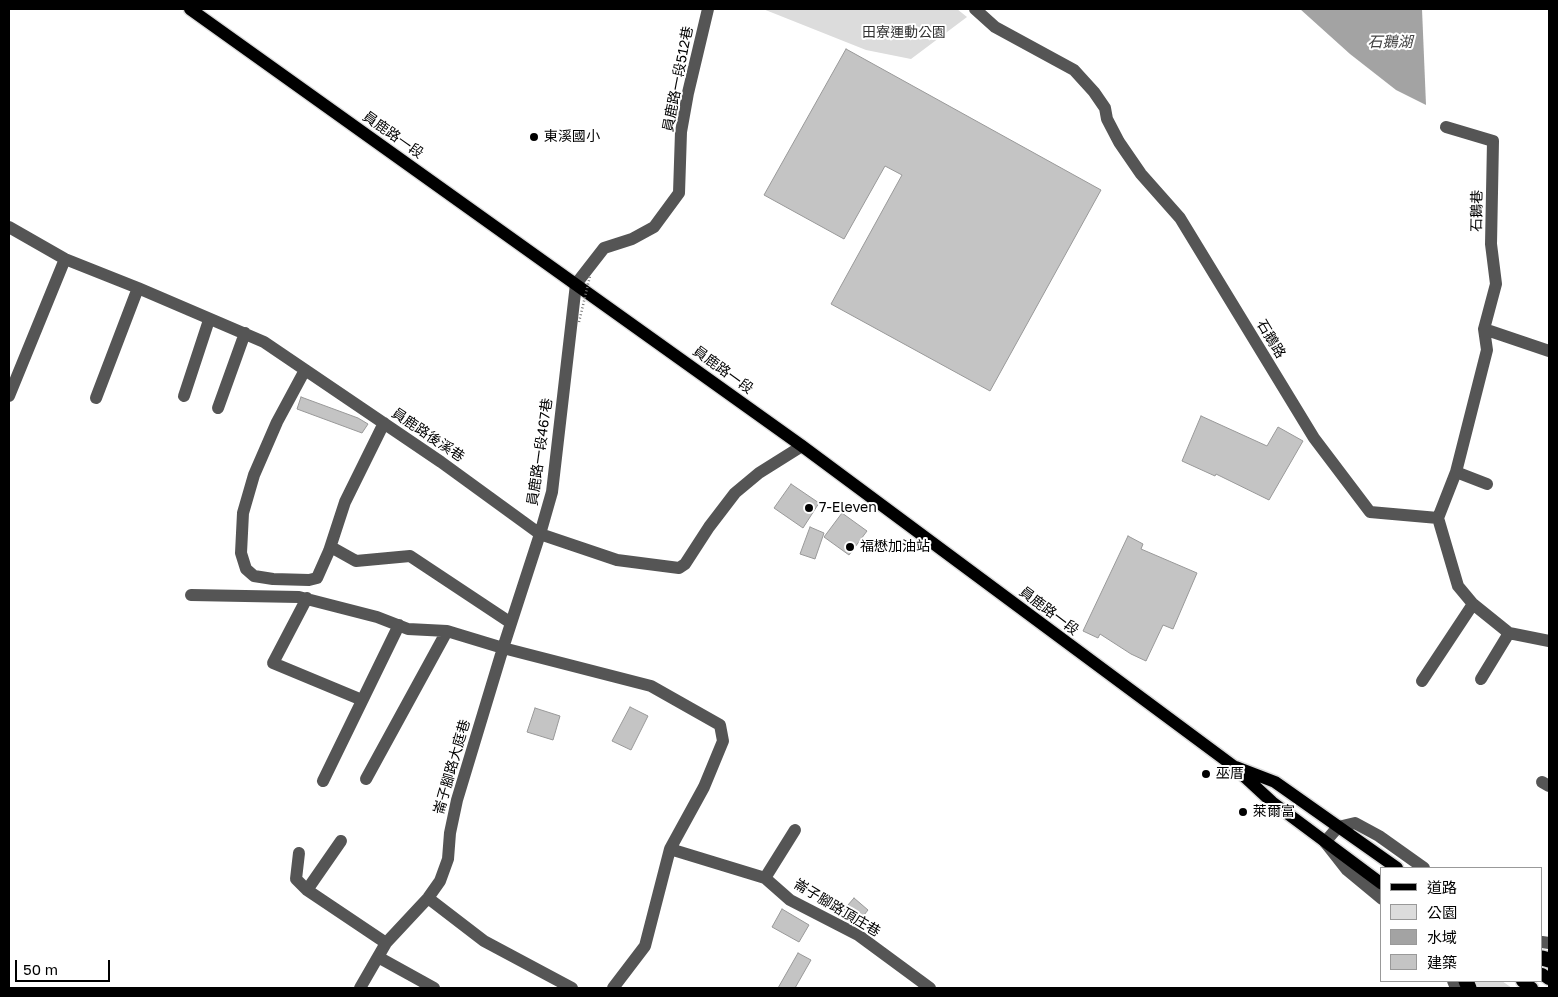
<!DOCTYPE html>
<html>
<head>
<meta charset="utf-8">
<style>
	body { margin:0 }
	#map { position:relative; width:1558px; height:997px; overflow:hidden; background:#fff; font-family:"Golos Text","Noto Sans TC",sans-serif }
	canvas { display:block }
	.frame { position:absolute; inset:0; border:10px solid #000; pointer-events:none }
	.legend { position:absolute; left:1380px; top:867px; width:162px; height:115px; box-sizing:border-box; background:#fff; border:1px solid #999; margin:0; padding:6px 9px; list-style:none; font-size:15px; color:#000 }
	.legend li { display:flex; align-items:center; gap:10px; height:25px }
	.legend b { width:25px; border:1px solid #999 }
	.scale { position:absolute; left:15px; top:960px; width:95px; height:22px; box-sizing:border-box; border:2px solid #000; border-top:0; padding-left:6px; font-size:15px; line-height:18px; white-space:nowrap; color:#000; -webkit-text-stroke:4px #fff; paint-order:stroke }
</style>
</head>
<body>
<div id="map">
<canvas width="1558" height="997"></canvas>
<div class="frame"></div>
<ul class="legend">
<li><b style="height:6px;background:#000"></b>道路</li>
<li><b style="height:14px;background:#dcdcdc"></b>公園</li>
<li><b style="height:14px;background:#a3a3a3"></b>水域</li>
<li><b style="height:14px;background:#c4c4c4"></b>建築</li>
</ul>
<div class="scale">50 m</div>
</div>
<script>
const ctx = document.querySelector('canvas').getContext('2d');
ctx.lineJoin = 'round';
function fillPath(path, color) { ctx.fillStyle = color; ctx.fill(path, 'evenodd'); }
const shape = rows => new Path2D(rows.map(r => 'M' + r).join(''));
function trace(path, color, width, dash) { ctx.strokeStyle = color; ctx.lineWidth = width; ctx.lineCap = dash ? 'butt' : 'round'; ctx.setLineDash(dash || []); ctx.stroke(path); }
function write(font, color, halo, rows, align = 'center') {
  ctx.font = font + ' "Golos Text","Noto Sans TC",sans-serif'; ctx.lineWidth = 4; ctx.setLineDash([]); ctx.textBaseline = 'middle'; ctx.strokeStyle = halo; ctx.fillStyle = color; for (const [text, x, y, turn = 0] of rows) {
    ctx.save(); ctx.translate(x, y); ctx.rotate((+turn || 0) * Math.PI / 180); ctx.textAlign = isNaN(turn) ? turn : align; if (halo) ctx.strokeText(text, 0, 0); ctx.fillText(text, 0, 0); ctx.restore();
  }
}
const green = shape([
	[763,9,957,9,967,17,911,59,866,50],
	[1475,981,1502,981,1512,988,1478,988]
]);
const water = shape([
	[1300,9,1422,9,1426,105,1396,90,1350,54]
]);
const building = shape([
	[846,49,1101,190,990,391,831,304,902,175,885,166,844,239,764,195,846,49],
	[301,397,358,418,368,424,362,433,297,409,301,397],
	[1201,416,1267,446,1278,427,1303,441,1269,500,1216,474,1215,476,1182,461,1201,416],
	[791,484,819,503,803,528,774,508,791,484],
	[842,513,867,531,849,555,824,537,842,513],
	[810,527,824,533,815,559,800,554,810,527],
	[1128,536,1143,544,1141,549,1197,573,1173,629,1163,625,1146,661,1131,654,1100,634,1098,638,1083,631,1128,536],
	[630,707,648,716,631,750,612,741,630,707],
	[535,708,560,716,553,740,527,732,535,708],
	[854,898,868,910,856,925,841,913,854,898],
	[782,909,809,925,799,942,772,927,782,909],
	[798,953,811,960,795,988,778,988,798,953]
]);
const minor = shape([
	[975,9,995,27,1074,70,1094,92,1105,108,1107,119,1119,142,1141,174,1180,218,1314,438,1370,512,1438,518,1458,586,1473,604,1509,633,1549,641],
	[1446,127,1493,141,1491,244,1496,284,1484,329],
	[9,227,65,259,138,288,264,342,441,462,540,534,617,560,679,568,685,564,709,527,735,493,759,473,802,446],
	[305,370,277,422,254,475,243,513,241,553,246,569,254,576,273,579,309,580,317,578,329,551,345,502,384,423],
	[9,396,65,259],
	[184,396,209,320],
	[96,398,138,288],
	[218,408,245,333],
	[1456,472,1487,484],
	[1438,518,1456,472,1487,350,1484,329,1549,351],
	[331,547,356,561,410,556,511,623],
	[191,595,299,597,377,617,408,629,447,631,503,648,651,686,720,725,723,741,704,787,670,849],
	[307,598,273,663,362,700],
	[1481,679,1509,633],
	[1422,681,1473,604],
	[366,779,447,631],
	[323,781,399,625],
	[1542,782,1549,786],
	[299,853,296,879,307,890,386,943],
	[765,878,795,830],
	[307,890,341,841],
	[428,898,484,941,572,988],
	[1382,899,1347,870,1325,842,1338,827,1355,823,1379,836,1424,868],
	[1542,942,1549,943],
	[378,957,434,988],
	[1453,981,1456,988],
	[360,988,386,943,428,898,440,881,448,859,450,833,457,800,503,648,540,534,552,492,576,284,604,248,632,239,654,227,679,193,681,132,688,93,708,9],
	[613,988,645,946,670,849,765,878,790,900,858,935,930,988]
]);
const major = shape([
	[190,9,802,446,1232,765,1272,802,1382,884],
	[1236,767,1275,782,1397,868],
	[1542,974,1549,979],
	[1522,981,1532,988]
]);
const highway = shape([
	[1542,958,1549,960],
	[1466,981,1469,988]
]);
const pathBridge = shape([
	[579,322,590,276]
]);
const markers = [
	[534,137,5,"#000"],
	[809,508,5,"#000"],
	[850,547,5,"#000"],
	[1206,774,5,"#000"],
	[1243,812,5,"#000"]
];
const parkNames = [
	["田寮運動公園",904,33]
];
const streetNames = [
	["員鹿路一段512巷",678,79,-79],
	["員鹿路一段",393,135,35],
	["石鵝巷",1477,211,-89],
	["石鵝路",1271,339,59],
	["員鹿路一段",723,370,36],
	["員鹿路後溪巷",428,435,34],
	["員鹿路一段467巷",540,452,-82],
	["員鹿路一段",1049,611,37],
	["崙子腳路大庭巷",452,767,-74],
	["崙子腳路頂庄巷",837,908,31]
];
const poiNames = [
	["東溪國小",544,137],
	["7-Eleven",819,508],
	["福懋加油站",860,547],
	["巫厝",1216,774],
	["萊爾富",1253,812]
];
const waterNames = [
	["石鵝湖",1390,42]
];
fillPath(green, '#dcdcdc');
fillPath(water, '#a3a3a3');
fillPath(building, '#c4c4c4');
trace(building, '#999', 1);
trace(major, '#dbdbdb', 15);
trace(highway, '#dbdbdb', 18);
trace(minor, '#555', 12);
trace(major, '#000', 12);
trace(highway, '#000', 15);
trace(pathBridge, '#777', 2.5, [1, 2.5]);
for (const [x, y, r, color] of markers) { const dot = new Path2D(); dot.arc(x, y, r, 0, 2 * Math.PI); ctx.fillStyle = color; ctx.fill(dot); trace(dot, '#fff', 2); }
write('14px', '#333', '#fff', parkNames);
write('14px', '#000', '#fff', streetNames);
write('14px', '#000', '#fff', poiNames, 'left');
write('italic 15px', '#444', '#fff', waterNames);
</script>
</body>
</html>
